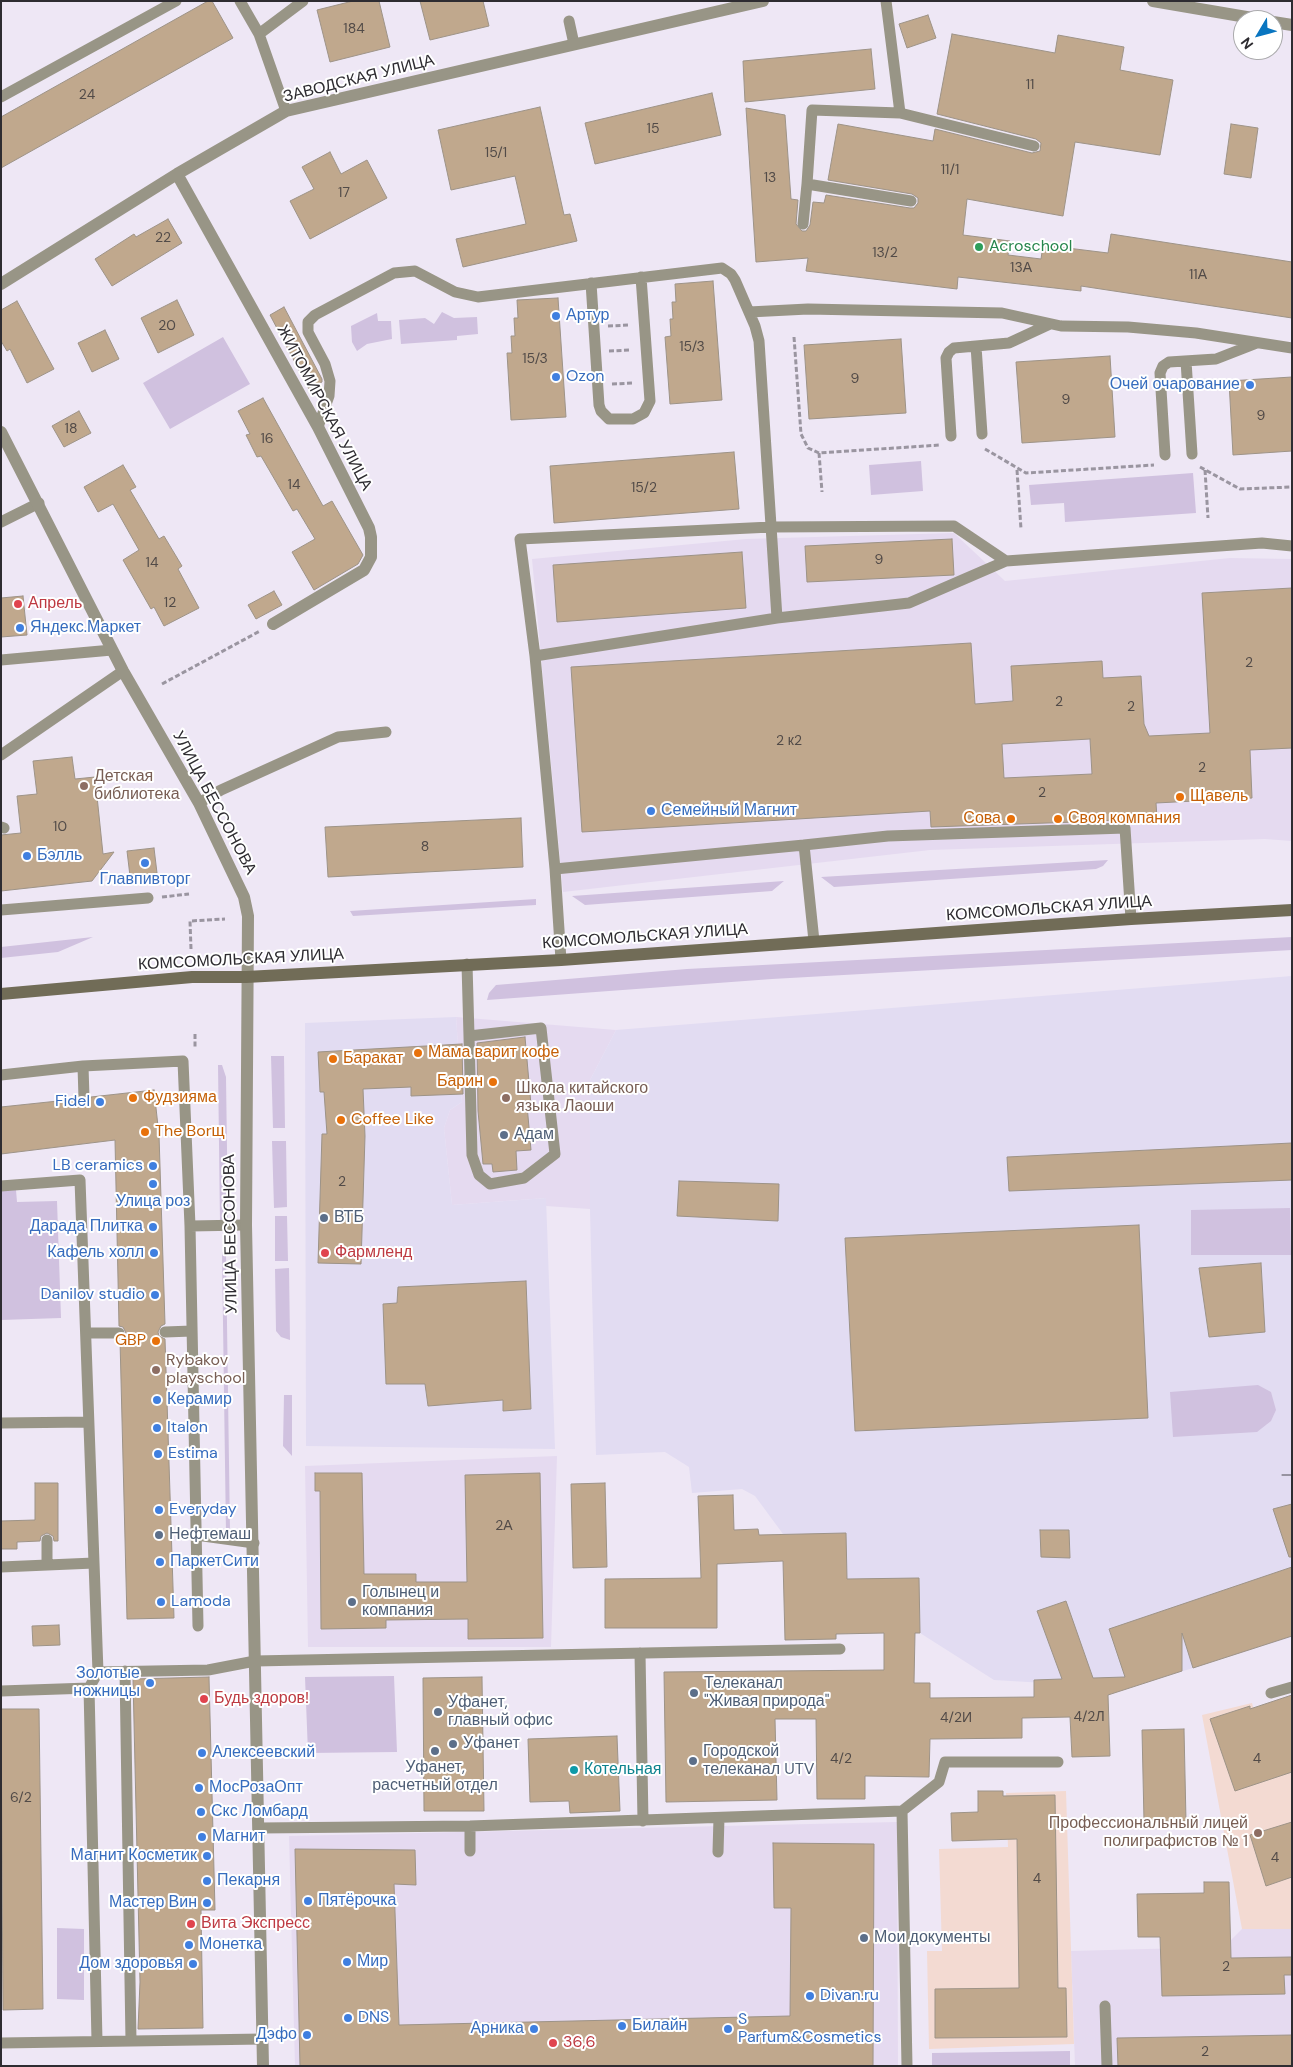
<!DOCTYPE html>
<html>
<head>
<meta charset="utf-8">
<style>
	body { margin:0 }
	#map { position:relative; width:1293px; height:2067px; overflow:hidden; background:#eee7f5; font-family:"DM Sans",sans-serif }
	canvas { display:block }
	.frame { position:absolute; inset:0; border:2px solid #2e2c31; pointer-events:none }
	.north { position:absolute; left:1233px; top:10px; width:50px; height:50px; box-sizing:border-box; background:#fff; border:1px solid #ababad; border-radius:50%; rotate:233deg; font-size:14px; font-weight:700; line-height:20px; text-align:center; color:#2e2c31 }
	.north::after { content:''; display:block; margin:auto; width:18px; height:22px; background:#0975c0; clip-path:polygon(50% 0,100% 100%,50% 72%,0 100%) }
</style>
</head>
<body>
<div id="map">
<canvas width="1293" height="2067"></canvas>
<div class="frame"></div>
<div class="north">N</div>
</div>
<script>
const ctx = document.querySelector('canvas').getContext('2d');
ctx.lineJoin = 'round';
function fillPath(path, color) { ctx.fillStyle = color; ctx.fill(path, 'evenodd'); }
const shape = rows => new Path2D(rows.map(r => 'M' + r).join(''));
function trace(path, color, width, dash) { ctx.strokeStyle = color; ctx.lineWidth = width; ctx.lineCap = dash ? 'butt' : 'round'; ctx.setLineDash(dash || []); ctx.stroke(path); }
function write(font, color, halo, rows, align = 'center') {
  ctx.font = font + ' "DM Sans",sans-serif'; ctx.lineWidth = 4; ctx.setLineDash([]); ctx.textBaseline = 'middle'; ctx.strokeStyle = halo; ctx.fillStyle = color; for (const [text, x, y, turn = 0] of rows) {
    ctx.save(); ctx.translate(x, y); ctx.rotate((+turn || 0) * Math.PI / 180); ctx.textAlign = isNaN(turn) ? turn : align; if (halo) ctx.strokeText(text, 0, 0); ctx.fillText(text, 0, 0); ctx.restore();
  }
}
const built = shape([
	[954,533,1005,581,1230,558,1292,559,1292,841,1265,839,930,850,563,892,532,559,746,539],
	[456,1017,616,1030,590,1080,590,1209,546,1206,546,1198,452,1205,444,1128,450,1110,462,1102],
	[557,1456,551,1647,308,1647,305,1466],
	[897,1822,898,2066,295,2066,289,1836],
	[1242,1929,1292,1929,1292,2066,1075,2066,1071,1951,1224,1947]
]);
const industrial = shape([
	[1292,976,1292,1637,1129,1688,994,1680,920,1633,837,1634,836,1639,785,1640,783,1534,755,1496,742,1489,692,1493,689,1467,665,1452,596,1455,590,1209,590,1080,616,1030],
	[456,1017,462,1102,450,1110,444,1128,452,1205,546,1198,555,1449,306,1446,305,1023]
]);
const education = shape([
	[1252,1703,1261,1737,1292,1728,1292,1929,1242,1929,1202,1715],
	[1066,1791,1074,2044,929,2049,927,1951,942,1951,939,1849,1008,1847,1006,1793]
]);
const green = shape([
	[442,312,454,318,477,317,478,334,457,336,457,340,401,344,399,320,425,318,434,324],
	[377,313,378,321,391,321,392,339,367,344,357,351,352,342,351,326],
	[223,337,250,384,170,429,143,383],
	[921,461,923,491,871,495,869,465],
	[1193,473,1196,513,1065,522,1064,503,1031,505,1029,485],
	[1108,860,1103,866,1096,869,834,887,821,877],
	[784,881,772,891,585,905,572,896],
	[536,899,536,905,353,916,350,911],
	[93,937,58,952,1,958,1,947],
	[1292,937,1292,950,772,979,487,1000,489,993,496,985,687,969],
	[271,1056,284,1056,285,1128,273,1128],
	[218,1065,222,1065,226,1077,228,1221,220,1222],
	[272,1141,286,1141,287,1207,274,1208],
	[16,1190,17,1202,57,1201,61,1318,1,1320,1,1191],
	[1290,1208,1291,1255,1191,1255,1191,1210],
	[275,1216,287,1216,288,1261,275,1261],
	[222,1252,226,1254,230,1532,226,1534],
	[289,1268,290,1340,281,1337,276,1331,275,1269],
	[1258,1385,1271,1392,1276,1410,1271,1421,1257,1432,1173,1437,1170,1392],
	[284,1395,292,1395,292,1456,283,1446],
	[394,1676,397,1752,308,1753,305,1677],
	[57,1928,84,1929,84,2000,57,1999],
	[1070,2051,1070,2066,932,2066,932,2053]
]);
const building = shape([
	[208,1,212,1,233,38,1,168,1,117,208,1],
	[353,1,379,1,390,47,330,62,317,10,353,1],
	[420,1,483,1,489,26,430,40,420,1],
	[928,15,936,38,907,48,899,24,928,15],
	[952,34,1055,53,1058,35,1124,47,1120,70,1173,80,1160,155,1075,142,1063,216,967,199,963,235,1010,241,1008,255,1041,259,1043,245,1108,253,1111,234,1292,262,1292,318,1081,286,1081,291,958,277,957,289,806,271,808,258,756,262,746,108,785,115,791,199,798,200,796,224,802,231,806,231,810,225,813,202,824,203,826,195,910,208,914,208,918,203,918,198,912,194,828,180,838,124,933,141,935,129,1032,153,1040,151,1041,143,1036,139,937,114,952,34],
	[871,49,875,89,745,102,743,61,871,49],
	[712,93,721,135,595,164,585,123,712,93],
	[540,107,564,215,570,214,577,241,463,267,456,239,526,224,515,176,451,190,438,130,540,107],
	[1231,124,1258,128,1251,178,1224,174,1231,124],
	[330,152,341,174,367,160,387,198,310,239,290,201,314,189,302,167,330,152],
	[168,219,182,243,112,286,95,259,134,234,136,237,168,219],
	[713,281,722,400,670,404,665,337,671,336,670,319,673,319,672,302,676,302,675,284,713,281],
	[558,298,566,417,511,420,507,353,512,353,511,336,515,336,514,318,518,318,517,300,558,298],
	[177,300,194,335,158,353,141,318,177,300],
	[17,301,54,369,27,383,10,349,7,351,1,341,1,310,17,301],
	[284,307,322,379,322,382,309,389,270,315,284,307],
	[105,330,119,359,92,372,78,343,105,330],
	[901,339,906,413,809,419,804,345,901,339],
	[1110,356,1115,437,1022,443,1016,362,1110,356],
	[1292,377,1292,451,1233,455,1229,381,1292,377],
	[263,398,323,506,332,501,363,555,358,564,314,590,292,552,315,539,297,509,293,511,261,456,257,457,246,435,250,434,238,411,263,398],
	[79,411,91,433,64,447,52,426,79,411],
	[734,452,739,509,554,523,550,466,734,452],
	[123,465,136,487,130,490,159,539,164,536,182,566,178,569,199,608,164,626,154,607,151,609,123,560,139,550,113,504,98,512,84,487,123,465],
	[952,539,954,575,807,582,805,546,952,539],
	[742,552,746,608,557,622,553,565,742,552],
	[1292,588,1292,748,1250,750,1252,798,1156,803,1157,818,1076,822,931,827,930,811,582,832,571,667,971,643,975,704,1013,701,1011,666,1102,661,1103,678,1141,676,1144,724,1149,736,1210,733,1202,593,1292,588],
	[1090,739,1092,774,1004,778,1002,744,1090,739],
	[274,591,282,605,256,619,248,605,274,591],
	[23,596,27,635,1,637,1,598,23,596],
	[72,757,75,779,95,777,103,854,114,852,92,881,1,891,1,835,21,833,17,796,37,794,33,761,72,757],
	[521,818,523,867,328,877,325,827,521,818],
	[154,848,157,873,130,876,127,851,154,848],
	[525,1037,531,1105,527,1105,531,1150,516,1151,517,1170,493,1172,492,1164,483,1164,478,1111,477,1043,525,1037],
	[462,1044,463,1094,411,1096,411,1087,363,1089,365,1136,361,1264,318,1263,322,1134,327,1134,324,1092,320,1092,318,1052,462,1044],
	[154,1090,159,1135,165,1324,161,1326,158,1332,159,1336,165,1339,174,1618,127,1619,120,1340,125,1337,126,1333,123,1327,119,1326,115,1140,1,1154,1,1107,77,1099,80,1104,85,1105,90,1102,91,1097,154,1090],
	[1292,1143,1292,1180,1009,1191,1007,1157,1292,1143],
	[679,1181,779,1184,778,1221,677,1216,679,1181],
	[1139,1225,1148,1418,855,1431,845,1238,1139,1225],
	[1261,1263,1265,1332,1209,1337,1199,1268,1261,1263],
	[526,1281,531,1409,503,1411,503,1400,428,1406,425,1384,386,1384,383,1304,397,1303,398,1287,526,1281],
	[315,1473,362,1473,364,1574,416,1574,416,1582,467,1582,465,1475,540,1473,543,1638,468,1639,468,1619,386,1620,386,1628,321,1629,320,1491,315,1491,315,1473],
	[35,1483,58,1483,58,1541,54,1541,53,1536,47,1533,41,1536,40,1541,17,1542,17,1549,1,1549,1,1521,35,1520,35,1483],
	[605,1483,607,1567,573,1568,571,1484,605,1483],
	[733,1495,734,1530,758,1529,759,1535,846,1533,847,1579,919,1578,920,1633,915,1633,914,1683,930,1683,930,1698,1034,1697,1034,1680,1062,1679,1037,1611,1066,1601,1093,1678,1125,1677,1109,1629,1292,1567,1292,1636,1193,1668,1182,1633,1182,1671,1108,1695,1110,1756,1072,1757,1070,1717,1022,1718,1022,1738,930,1739,929,1777,865,1776,865,1799,817,1799,816,1719,775,1719,777,1800,666,1802,664,1672,884,1670,884,1633,836,1634,836,1639,785,1640,783,1561,717,1564,717,1628,605,1628,605,1579,701,1578,698,1496,733,1495],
	[1292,1504,1292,1557,1289,1557,1273,1509,1292,1504],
	[1040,1530,1069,1530,1070,1558,1041,1557,1040,1530],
	[59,1625,60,1645,33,1646,32,1626,59,1625],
	[209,1677,215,1910,201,1910,203,2028,138,2029,140,1982,133,1679,209,1677],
	[482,1677,484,1811,424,1811,423,1678,482,1677],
	[1292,1695,1292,1772,1235,1791,1210,1719,1250,1706,1250,1709,1292,1695],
	[1,1709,39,1709,43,2009,3,2010,1,1709],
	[1184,1729,1186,1821,1144,1821,1142,1730,1184,1729],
	[617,1736,620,1811,570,1813,569,1801,530,1802,528,1739,617,1736],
	[978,1791,1003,1791,1003,1796,1055,1795,1058,1988,1066,1988,1067,2037,935,2038,935,1989,1019,1988,1017,1839,952,1841,951,1813,978,1812,978,1791],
	[1292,1822,1292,1877,1266,1886,1250,1835,1292,1822],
	[773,1843,874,1844,873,2066,300,2066,295,1849,415,1850,416,1885,394,1884,399,2025,790,2016,791,1908,774,1908,773,1843],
	[1204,1882,1229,1882,1231,1958,1292,1957,1292,1975,1284,1975,1285,1994,1162,1996,1160,1937,1138,1937,1137,1894,1204,1893,1204,1882],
	[1292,2035,1292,2066,1118,2066,1117,2038,1292,2035]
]);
const path = shape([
	[608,326,629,325],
	[794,337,801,434,808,448,819,453,940,445],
	[609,351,631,350],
	[612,384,633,383],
	[985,449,1026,473,1154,465],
	[819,453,822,492],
	[1200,467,1240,489,1292,487],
	[1017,470,1021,529],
	[1205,470,1208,518],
	[162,684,260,631],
	[162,897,189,894],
	[191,949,190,921,225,919],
	[195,1034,195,1048]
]);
const service = shape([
	[240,1,259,34],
	[886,1,900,113,1034,146],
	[569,21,574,44],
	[1,97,176,1],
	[286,111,259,34,303,1],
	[900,113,812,110,807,184,911,201],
	[803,224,807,184],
	[591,283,599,405,601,411,609,419,633,419,644,413,650,401,641,277],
	[749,312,808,309,1002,313,1061,326,1128,327,1196,333,1292,348],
	[976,346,982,434],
	[1186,361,1192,454],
	[318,427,329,396,330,381,325,364,308,332,308,322,315,315,394,273,415,271,455,292,478,297,722,268,731,274,735,280,755,326,759,341,777,618],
	[951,436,946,358,949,352,954,348,1009,343,1050,324],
	[1165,455,1160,373,1163,366,1169,362,1216,359,1257,343],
	[1,522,39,503],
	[535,656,777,618,909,603,1006,561,1262,543,1292,546],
	[1,660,112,650],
	[1,755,123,671],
	[199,803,221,790,338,737,386,732],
	[1,827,4,828],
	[555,869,535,656,520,539,771,527,954,526,1006,561],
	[1,910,148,898],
	[814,941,804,845,888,836,1125,828,1131,919],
	[561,960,555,869,804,845],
	[467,964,469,1036,541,1028,555,1154,524,1178,490,1184,479,1175,472,1155,469,1036],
	[83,1066,84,1098],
	[1,1075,83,1066,183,1061,190,1226,198,1626],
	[1,1186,80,1180,98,1672,89,1688,1,1691],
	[190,1226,246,1225],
	[165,1332,192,1331],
	[86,1333,119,1333],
	[1,1423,88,1422],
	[196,1535,254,1543],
	[47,1540,47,1565],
	[1,1567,94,1563],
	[640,1653,643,1821],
	[125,1671,131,2041],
	[98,1672,208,1670,255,1661,840,1649],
	[89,1688,97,2041],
	[1271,1693,1292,1687],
	[902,1811,939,1782,945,1762,1058,1762],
	[259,1828,470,1826,902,1811,907,2066],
	[470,1851,470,1826],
	[718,1852,719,1818],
	[1105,2006,1107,2066],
	[1,2043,263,2039]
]);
const minor = shape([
	[1153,1,1264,20],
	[1273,22,1292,25],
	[177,174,318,427,369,528,371,537,371,557,364,570,273,624],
	[1,284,177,174,286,111,763,1]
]);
const tertiary = shape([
	[1,432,123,671,199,803,244,897,248,916,246,1225,263,2066]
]);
const secondary = shape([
	[1,994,192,977,246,977,561,960,1131,919,1292,910]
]);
const tram = shape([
	[1282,1475,1292,1475]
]);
const markers = [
	[979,247,5,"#2e9e5b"],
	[556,316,5,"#3f7fe0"],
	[556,377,5,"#3f7fe0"],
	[1250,385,5,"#3f7fe0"],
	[18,604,5,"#e0444e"],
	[20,628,5,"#3f7fe0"],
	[84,786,5,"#8d6e63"],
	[1180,797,5,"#e8710a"],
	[651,811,5,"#3f7fe0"],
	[1011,819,5,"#e8710a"],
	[1058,819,5,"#e8710a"],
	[27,856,5,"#3f7fe0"],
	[145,863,5,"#3f7fe0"],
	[418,1053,5,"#e8710a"],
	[333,1059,5,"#e8710a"],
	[493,1082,5,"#e8710a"],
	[133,1098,5,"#e8710a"],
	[506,1098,5,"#8d6e63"],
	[100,1102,5,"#3f7fe0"],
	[341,1120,5,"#e8710a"],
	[145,1132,5,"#e8710a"],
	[504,1135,5,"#5c6f8a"],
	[153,1166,5,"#3f7fe0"],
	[153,1184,5,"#3f7fe0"],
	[324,1218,5,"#5c6f8a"],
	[153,1227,5,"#3f7fe0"],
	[154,1253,5,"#3f7fe0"],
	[325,1253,5,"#e0444e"],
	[155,1295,5,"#3f7fe0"],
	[156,1341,5,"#e8710a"],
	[156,1370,5,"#8d6e63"],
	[157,1400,5,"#3f7fe0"],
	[157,1428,5,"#3f7fe0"],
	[158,1454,5,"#3f7fe0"],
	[159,1510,5,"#3f7fe0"],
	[159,1535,5,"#5c6f8a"],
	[160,1562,5,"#3f7fe0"],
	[161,1602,5,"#3f7fe0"],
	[352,1602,5,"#5c6f8a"],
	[150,1683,5,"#3f7fe0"],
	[694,1693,5,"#5c6f8a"],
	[204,1699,5,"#e0444e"],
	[438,1712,5,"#5c6f8a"],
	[453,1744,5,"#5c6f8a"],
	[435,1751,5,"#5c6f8a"],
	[202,1753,5,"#3f7fe0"],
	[693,1761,5,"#5c6f8a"],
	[574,1770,5,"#0f9aa8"],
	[199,1788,5,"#3f7fe0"],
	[201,1812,5,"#3f7fe0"],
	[1258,1833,5,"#8d6e63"],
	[202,1837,5,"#3f7fe0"],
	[207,1856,5,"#3f7fe0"],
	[207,1881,5,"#3f7fe0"],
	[308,1901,5,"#3f7fe0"],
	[207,1903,5,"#3f7fe0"],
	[191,1924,5,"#e0444e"],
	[864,1938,5,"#5c6f8a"],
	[189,1945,5,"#3f7fe0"],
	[347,1962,5,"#3f7fe0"],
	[193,1964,5,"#3f7fe0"],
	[810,1996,5,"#3f7fe0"],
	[348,2018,5,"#3f7fe0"],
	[622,2026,5,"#3f7fe0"],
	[534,2029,5,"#3f7fe0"],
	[728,2029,5,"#3f7fe0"],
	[307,2035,5,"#3f7fe0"],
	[553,2043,5,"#e0444e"]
];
const numberNames = [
	["184",354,29],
	["11",1030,85],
	["24",87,95],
	["15",653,129],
	["15/1",496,153],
	["11/1",950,170],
	["13",770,178],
	["17",344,193],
	["22",163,238],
	["13/2",885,253],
	["13А",1021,268],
	["11А",1198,275],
	["20",167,326],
	["15/3",692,347],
	["15/3",535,359],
	["9",855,379],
	["9",1066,400],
	["9",1261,416],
	["18",71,429],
	["16",267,439],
	["14",294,485],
	["15/2",644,488],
	["9",879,560],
	["14",152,563],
	["12",170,603],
	["2",1249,663],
	["2",1059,702],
	["2",1131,707],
	["2 к2",789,741],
	["2",1202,768],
	["2",1042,793],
	["10",60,827],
	["8",425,847],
	["2",342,1182],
	["2А",504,1526],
	["4/2Л",1089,1717],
	["4/2И",956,1718],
	["4/2",841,1759],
	["4",1257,1759],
	["6/2",21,1798],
	["4",1275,1858],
	["4",1037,1879],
	["2",1226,1967],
	["2",1205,2052]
];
const streetNames = [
	["ЗАВОДСКАЯ УЛИЦА",359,79,-14],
	["ЖИТОМИРСКАЯ УЛИЦА",324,408,62],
	["УЛИЦА БЕССОНОВА",214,803,62],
	["КОМСОМОЛЬСКАЯ УЛИЦА",1049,909,-4],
	["КОМСОМОЛЬСКАЯ УЛИЦА",645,937,-4],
	["КОМСОМОЛЬСКАЯ УЛИЦА",241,960,-3],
	["УЛИЦА БЕССОНОВА",231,1234,-91]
];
const leisureNames = [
	["Acroschool",989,247]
];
const shopNames = [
	["Артур",566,316],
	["Ozon",566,377],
	["Очей очарование",1240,385,"right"],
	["Яндекс.Маркет",30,628],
	["Семейный Магнит",661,811],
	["Бэлль",37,856],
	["Главпивторг",145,880,"center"],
	["Fidel",90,1102,"right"],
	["LB ceramics",143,1166,"right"],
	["Улица роз",153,1202,"center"],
	["Дарада Плитка",143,1227,"right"],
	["Кафель холл",144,1253,"right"],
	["Danilov studio",145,1295,"right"],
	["Керамир",167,1400],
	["Italon",167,1428],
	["Estima",168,1454],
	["Everyday",169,1510],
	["ПаркетСити",170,1562],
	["Lamoda",171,1602],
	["Золотые",140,1674,"right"],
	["ножницы",140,1692,"right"],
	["Алексеевский",212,1753],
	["МосРозаОпт",209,1788],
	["Скс Ломбард",211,1812],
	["Магнит",212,1837],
	["Магнит Косметик",197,1856,"right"],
	["Пекарня",217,1881],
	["Пятёрочка",318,1901],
	["Мастер Вин",197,1903,"right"],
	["Монетка",199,1945],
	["Мир",357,1962],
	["Дом здоровья",183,1964,"right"],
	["Divan.ru",820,1996],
	["DNS",358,2018],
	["S",738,2020],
	["Parfum&Cosmetics",738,2038],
	["Билайн",632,2026],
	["Арника",524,2029,"right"],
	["Дэфо",297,2035,"right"]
];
const healthNames = [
	["Апрель",28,604],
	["Фармленд",335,1253],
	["Будь здоров!",214,1699],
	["Вита Экспресс",201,1924],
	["36,6",563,2043]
];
const educationNames = [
	["Детская",94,777],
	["библиотека",94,795],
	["Школа китайского",516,1089],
	["языка Лаоши",516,1107],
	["Rybakov",166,1361],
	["playschool",166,1379],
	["Профессиональный лицей",1248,1824,"right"],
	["полиграфистов № 1",1248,1842,"right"]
];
const foodNames = [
	["Щавель",1190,797],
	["Сова",1001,819,"right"],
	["Своя компания",1068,819],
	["Мама варит кофе",428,1053],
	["Баракат",343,1059],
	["Барин",483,1082,"right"],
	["Фудзияма",143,1098],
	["Coffee Like",351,1120],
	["The Borщ",155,1132],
	["GBP",146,1341,"right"]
];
const serviceNames = [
	["Адам",514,1135],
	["ВТБ",334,1218],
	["Нефтемаш",169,1535],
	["Голынец и",362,1593],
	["компания",362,1611],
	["Телеканал",704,1684],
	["\"Живая природа\"",704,1702],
	["Уфанет,",448,1703],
	["главный офис",448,1721],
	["Уфанет",463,1744],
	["Городской",703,1752],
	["телеканал UTV",703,1770],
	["Уфанет,",435,1768,"center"],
	["расчетный отдел",435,1786,"center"],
	["Мои документы",874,1938]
];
const cultureNames = [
	["Котельная",584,1770]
];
fillPath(built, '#e5daf0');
fillPath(industrial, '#e2dcf2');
fillPath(education, '#f3dad2');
fillPath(green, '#d0c1df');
fillPath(building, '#c0a88d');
trace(building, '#9d9387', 1);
trace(path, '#9a95a0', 3, [5, 2.5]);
trace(service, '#989586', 11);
trace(minor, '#989586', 12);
trace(tertiary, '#989586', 12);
trace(secondary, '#716c57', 12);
trace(tram, '#4d4a51', 1);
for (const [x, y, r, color] of markers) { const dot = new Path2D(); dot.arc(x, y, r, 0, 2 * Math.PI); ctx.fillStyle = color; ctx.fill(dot); trace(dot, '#fff', 2); }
write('14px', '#524b48', null, numberNames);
write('16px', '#2e2c31', '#fff', streetNames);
write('16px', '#27864d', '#fff', leisureNames, 'left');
write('16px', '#366cbe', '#fff', shopNames, 'left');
write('16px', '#be3a42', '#fff', healthNames, 'left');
write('16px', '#785e54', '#fff', educationNames, 'left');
write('16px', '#c56008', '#fff', foodNames, 'left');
write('16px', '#4e5e75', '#fff', serviceNames, 'left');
write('16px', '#0d838f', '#fff', cultureNames, 'left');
</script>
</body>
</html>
